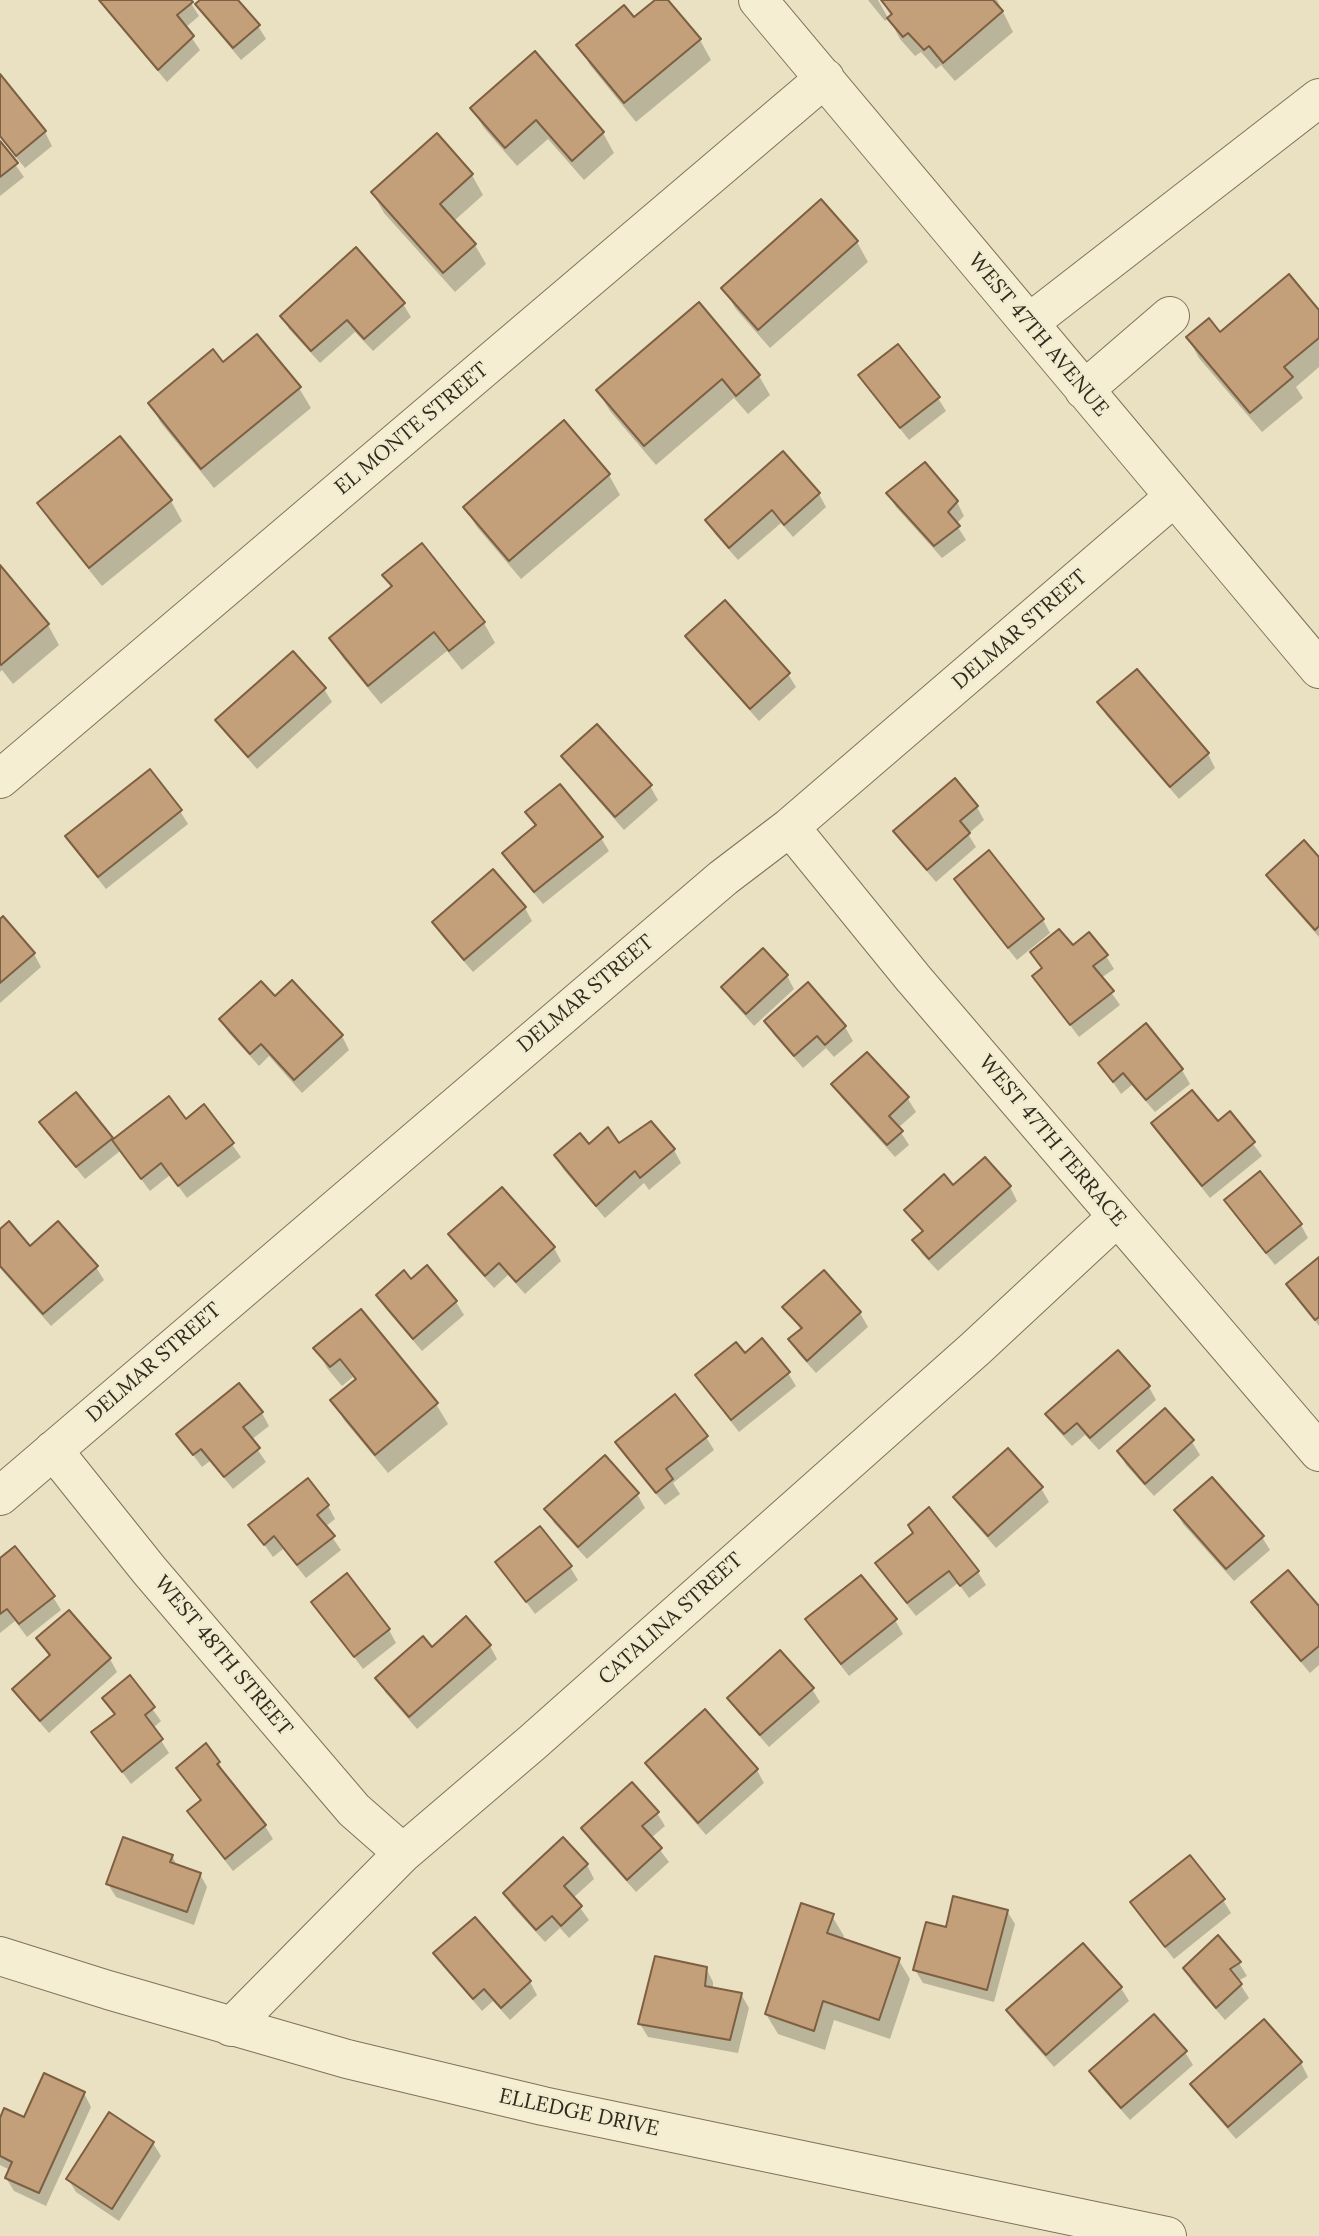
<!DOCTYPE html>
<html>
<head>
<meta charset="utf-8">
<style>
	body { margin:0 }
	canvas { display:block; background:#e9e1c1 }
</style>
</head>
<body>
<canvas width="1319" height="2236"></canvas>
<script>
const ctx = document.querySelector('canvas').getContext('2d');
ctx.lineJoin = 'round';
function fillPath(path, color) { ctx.fillStyle = color; ctx.fill(path, 'evenodd'); }
const shape = rows => new Path2D(rows.map(r => 'M' + r).join(''));
function trace(path, color, width, dash) { ctx.strokeStyle = color; ctx.lineWidth = width; ctx.lineCap = dash ? 'butt' : 'round'; ctx.setLineDash(dash || []); ctx.stroke(path); }
function write(font, color, halo, rows, align = 'center') {
  ctx.font = font + ' Lora,serif'; ctx.lineWidth = 5; ctx.setLineDash([]); ctx.textBaseline = 'middle'; ctx.strokeStyle = halo; ctx.fillStyle = color; for (const [text, x, y, turn = 0] of rows) {
    ctx.save(); ctx.translate(x, y); ctx.rotate((+turn || 0) * Math.PI / 180); ctx.textAlign = isNaN(turn) ? turn : align; if (halo) ctx.strokeText(text, 0, 0); ctx.fillText(text, 0, 0); ctx.restore();
  }
}
const shadow = shape([
	[101,0,189,0,199,16,185,28,200,50,167,82,109,13],
	[202,0,236,0,258,26,266,39,241,60,205,17,198,4],
	[657,0,666,0,700,40,711,60,636,122,590,65,579,45,634,19],
	[868,0,878,0,888,18,885,21],
	[882,0,997,0,1013,32,955,81,941,65,936,69,921,52,915,56,900,39,889,18,892,18],
	[535,54,603,133,614,153,584,180,548,139,517,166,484,128,472,109],
	[0,77,45,132,52,146,25,168,0,138],
	[437,136,472,175,483,195,454,221,475,245,486,264,455,292,384,213,373,193],
	[0,143,24,177,0,196],
	[857,242,868,262,770,348,735,308,724,288],
	[403,304,411,317,373,351,355,332,320,363,289,329,282,316],
	[699,305,759,376,770,395,748,414,734,398,656,465,610,411,598,391],
	[1319,312,1319,367,1296,387,1303,398,1262,432,1199,358,1188,338,1220,335],
	[223,365,299,388,311,408,214,488,161,423,150,404],
	[861,375,938,398,946,411,909,440,868,388],
	[564,423,609,475,620,495,521,579,477,527,465,508],
	[819,494,826,507,793,537,781,523,738,560,715,534,707,520],
	[888,494,957,502,964,516,956,524,966,540,942,558,896,507],
	[171,501,182,521,102,586,51,523,39,504],
	[421,546,484,623,495,643,462,670,447,651,381,704,343,658,331,638,392,588,384,575],
	[0,567,48,625,59,645,13,684,2,670,0,672],
	[688,636,788,674,796,687,759,721,695,649],
	[1136,671,1208,754,1215,768,1179,799,1107,716,1099,703],
	[324,689,332,702,257,769,225,733,217,720],
	[563,756,650,786,658,800,624,830,571,769],
	[977,807,984,820,968,834,976,847,936,882,903,844,896,831],
	[180,811,188,824,106,889,75,850,68,837],
	[528,813,601,838,609,851,543,904,512,867,504,853,535,826],
	[989,853,1043,920,1050,933,1017,960,963,893,956,879],
	[1319,860,1319,937,1276,888,1268,875],
	[525,908,532,921,473,972,442,936,434,923],
	[0,921,34,954,41,967,0,1003],
	[1072,948,1106,956,1114,969,1101,978,1120,1005,1079,1037,1034,977,1043,970,1032,953],
	[787,976,794,989,754,1026,731,1000,723,987],
	[808,984,845,1027,853,1041,834,1057,826,1048,803,1068,774,1035,766,1021],
	[275,998,342,1036,349,1050,302,1093,269,1056,259,1066,229,1033,221,1020],
	[1145,1026,1182,1070,1190,1084,1155,1112,1132,1085,1121,1094,1100,1063],
	[867,1054,908,1099,916,1112,898,1128,909,1145,895,1157,841,1097,833,1084],
	[168,1098,186,1121,204,1106,241,1157,187,1198,170,1175,150,1191,120,1151,85,1179,49,1135,42,1122,111,1139,113,1142],
	[1230,1113,1262,1156,1210,1198,1161,1137,1153,1124,1217,1124],
	[619,1145,674,1150,681,1163,649,1190,644,1183,605,1218,563,1169,556,1156,588,1147],
	[985,1159,1010,1187,1017,1201,938,1271,922,1254,915,1240,923,1233,906,1210,953,1188],
	[1260,1174,1301,1225,1308,1238,1275,1265,1234,1214,1226,1201],
	[0,1232,30,1249,96,1267,104,1280,51,1326,0,1268],
	[451,1235,554,1248,561,1261,525,1294,508,1275,494,1288,458,1248],
	[1319,1260,1319,1326,1288,1285],
	[824,1272,860,1313,868,1327,816,1373,798,1353,790,1339,801,1330,784,1307],
	[411,1282,456,1302,464,1315,422,1351,385,1308,378,1295],
	[360,1312,436,1404,448,1424,388,1473,344,1420,333,1400,356,1381,353,1377,342,1386,327,1368,316,1348],
	[788,1373,796,1386,739,1432,705,1389,697,1375],
	[1149,1387,1156,1400,1099,1450,1085,1435,1072,1446,1055,1427,1048,1414],
	[1165,1410,1192,1442,1200,1455,1154,1496,1126,1465,1119,1452],
	[262,1413,269,1426,251,1440,266,1462,233,1489,210,1461,202,1467,178,1435],
	[706,1437,714,1450,673,1483,680,1494,665,1505,625,1456,617,1442],
	[1041,1488,1049,1502,996,1548,963,1510,956,1497],
	[637,1494,645,1508,587,1559,554,1523,547,1510],
	[328,1506,335,1519,325,1527,341,1550,306,1578,283,1549,273,1557,250,1525],
	[929,1510,978,1572,986,1585,969,1598,958,1583,916,1616,885,1577,877,1564,915,1534],
	[1176,1511,1262,1537,1270,1550,1234,1581,1183,1524],
	[0,1560,53,1597,61,1610,27,1637,15,1621,0,1633],
	[497,1562,570,1567,578,1580,535,1614],
	[313,1602,389,1630,396,1643,363,1669],
	[1253,1603,1319,1608,1319,1665,1310,1673,1261,1616],
	[808,1620,895,1620,903,1634,849,1676,815,1633],
	[38,1639,110,1659,117,1672,49,1733,22,1702,14,1689,50,1657],
	[490,1646,497,1659,417,1729,385,1692,377,1679,431,1649],
	[130,1678,161,1721,153,1728,169,1753,131,1784,93,1733,115,1715,104,1698],
	[812,1689,820,1702,769,1747,737,1711,729,1698],
	[219,1763,225,1777,265,1826,273,1839,233,1871,197,1825,189,1812,201,1802,178,1768],
	[647,1763,757,1770,764,1783,706,1835,655,1776],
	[657,1813,665,1826,651,1838,669,1862,636,1892,591,1842,583,1828],
	[563,1839,587,1865,594,1879,573,1898,589,1920,569,1938,560,1928,545,1942,512,1906,505,1893],
	[172,1856,178,1867,200,1874,207,1887,194,1925,116,1897,108,1884],
	[1223,1900,1231,1913,1174,1959,1140,1916,1132,1903],
	[1007,1911,1015,1924,994,2002,923,1983,915,1970,947,1929],
	[832,1916,844,1936,842,1940,898,1959,910,1979,890,2039,834,2020,825,2050,778,2034,766,2014],
	[474,1919,530,1982,537,1995,510,2020,493,2001,482,2011,443,1966,435,1953],
	[1083,1945,1121,1988,1129,2001,1054,2067,1016,2024,1008,2010],
	[1239,1963,1247,1976,1238,1981,1249,1998,1225,2020,1192,1982,1185,1969],
	[706,1968,713,1982,713,1989,741,1994,749,2008,738,2053,648,2037,640,2024],
	[1264,2022,1301,2063,1308,2077,1236,2139,1200,2097,1192,2084],
	[1185,2052,1193,2065,1130,2120,1099,2085,1091,2072],
	[84,2093,91,2107,46,2206,14,2191,6,2178,10,2170,0,2165,0,2122,24,2119],
	[153,2143,161,2156,119,2221,76,2192,68,2179]
]);
const building = shape([
	[99,0,191,0,193,2,177,15,194,36,158,70,99,0],
	[200,0,238,0,260,25,233,48,195,4,200,0],
	[655,0,668,0,701,39,624,103,576,45,624,5,634,17,655,0],
	[881,0,993,0,1003,11,943,63,929,46,924,50,908,33,903,37,887,18,892,14,881,0],
	[535,51,604,132,572,161,536,120,505,148,470,108,535,51],
	[0,74,46,131,16,156,0,136,0,74],
	[437,133,473,174,440,204,476,244,443,273,371,192,437,133],
	[0,141,18,163,0,177,0,141],
	[821,199,858,241,758,330,721,288,821,199],
	[356,247,405,303,364,339,347,320,311,351,280,316,356,247],
	[1289,274,1319,310,1319,338,1284,367,1293,377,1250,413,1186,337,1209,318,1220,332,1289,274],
	[699,302,760,375,736,396,722,379,644,446,596,390,699,302],
	[257,334,301,387,201,469,148,403,213,349,223,362,257,334],
	[898,344,940,397,900,428,858,375,898,344],
	[564,420,610,474,509,561,463,507,564,420],
	[120,436,172,500,89,568,37,503,120,436],
	[783,451,820,493,784,525,772,510,729,548,705,520,783,451],
	[925,462,958,501,948,512,960,526,934,546,886,493,925,462],
	[422,543,485,622,449,651,434,632,368,686,329,638,392,586,382,575,422,543],
	[0,565,49,624,1,665,0,664,0,565],
	[725,600,790,673,750,709,685,636,725,600],
	[293,651,326,688,248,757,215,720,293,651],
	[1137,669,1209,753,1170,787,1097,702,1137,669],
	[597,724,652,785,615,817,561,756,597,724],
	[150,769,182,810,98,877,65,836,150,769],
	[955,778,978,806,960,821,970,833,927,870,893,831,955,778],
	[560,784,603,837,534,892,502,853,536,825,525,812,560,784],
	[1304,840,1319,857,1319,926,1315,930,1266,875,1304,840],
	[989,850,1044,919,1008,948,954,879,989,850],
	[493,869,526,907,464,960,432,922,493,869],
	[3,916,35,953,0,983,0,919,3,916],
	[1059,929,1073,945,1089,932,1108,955,1093,966,1114,991,1070,1025,1032,976,1042,968,1030,952,1059,929],
	[763,948,788,975,746,1014,721,987,763,948],
	[292,980,343,1035,294,1080,261,1044,250,1054,219,1019,261,981,275,996,292,980],
	[808,982,846,1026,825,1045,817,1036,794,1056,764,1021,808,982],
	[1146,1023,1183,1069,1146,1100,1123,1073,1113,1082,1098,1063,1146,1023],
	[867,1052,909,1097,889,1116,903,1131,887,1145,831,1084,867,1052],
	[1192,1090,1218,1121,1230,1111,1255,1142,1202,1186,1151,1123,1192,1090],
	[76,1092,113,1138,76,1167,39,1122,76,1092],
	[169,1096,186,1119,204,1104,234,1143,178,1186,161,1163,141,1179,112,1140,169,1096],
	[651,1121,675,1149,640,1178,635,1171,596,1206,554,1155,580,1133,589,1144,608,1127,619,1143,651,1121],
	[985,1157,1011,1186,929,1259,912,1240,923,1231,904,1210,944,1174,953,1185,985,1157],
	[1260,1171,1302,1224,1266,1253,1224,1200,1260,1171],
	[502,1187,555,1247,516,1282,499,1263,485,1276,448,1234,502,1187],
	[9,1221,30,1246,58,1221,98,1266,43,1314,0,1266,0,1229,9,1221],
	[1319,1257,1319,1317,1315,1320,1286,1284,1319,1257],
	[427,1265,457,1301,413,1339,376,1295,404,1270,411,1279,427,1265],
	[824,1270,861,1312,807,1361,788,1339,802,1328,782,1307,824,1270],
	[361,1309,438,1403,375,1455,330,1400,356,1379,340,1359,330,1367,313,1348,361,1309],
	[762,1338,790,1372,731,1420,695,1375,736,1342,745,1353,762,1338],
	[1118,1350,1150,1386,1090,1438,1077,1423,1064,1434,1045,1414,1118,1350],
	[239,1383,263,1412,243,1427,260,1448,224,1477,201,1449,193,1455,176,1434,239,1383],
	[675,1394,708,1436,666,1469,673,1479,656,1493,615,1442,675,1394],
	[1165,1408,1194,1440,1145,1484,1117,1451,1165,1408],
	[1008,1448,1043,1487,988,1536,953,1497,1008,1448],
	[605,1455,639,1493,578,1547,544,1509,605,1455],
	[1212,1477,1264,1536,1226,1569,1174,1510,1212,1477],
	[308,1478,329,1505,317,1515,335,1536,297,1565,274,1536,264,1545,248,1525,308,1478],
	[929,1507,979,1571,960,1586,949,1571,907,1603,875,1563,913,1533,908,1525,929,1507],
	[540,1526,572,1566,526,1602,495,1562,540,1526],
	[15,1546,55,1596,19,1624,7,1609,0,1614,0,1558,15,1546],
	[1288,1570,1319,1606,1319,1646,1301,1661,1251,1602,1288,1570],
	[347,1573,390,1629,354,1657,311,1602,347,1573],
	[861,1575,897,1619,841,1664,805,1619,861,1575],
	[69,1610,111,1658,40,1721,12,1689,50,1655,36,1638,69,1610],
	[466,1616,491,1645,409,1717,375,1678,423,1636,432,1647,466,1616],
	[780,1650,814,1688,760,1735,727,1698,780,1650],
	[130,1675,155,1707,145,1715,163,1739,122,1772,91,1732,115,1714,102,1698,130,1675],
	[705,1709,758,1769,698,1823,645,1763,705,1709],
	[206,1743,220,1762,217,1764,266,1825,225,1859,187,1811,201,1800,176,1768,206,1743],
	[632,1782,659,1812,642,1826,662,1848,627,1880,581,1828,632,1782],
	[123,1837,173,1855,170,1862,201,1873,187,1912,106,1884,123,1837],
	[563,1837,588,1864,564,1886,582,1906,561,1926,552,1916,536,1930,503,1893,563,1837],
	[1190,1855,1225,1899,1165,1947,1130,1902,1190,1855],
	[953,1896,1008,1910,987,1990,913,1970,926,1922,946,1927,953,1896],
	[801,1903,834,1914,827,1933,900,1958,879,2020,823,2001,814,2031,765,2014,801,1903],
	[475,1917,531,1981,501,2008,484,1989,473,1999,433,1953,475,1917],
	[1218,1935,1241,1962,1230,1969,1242,1984,1216,2008,1183,1968,1218,1935],
	[1083,1943,1122,1987,1046,2055,1006,2010,1083,1943],
	[655,1956,707,1967,705,1986,742,1993,730,2040,638,2024,655,1956],
	[1154,2014,1187,2051,1121,2108,1089,2071,1154,2014],
	[1264,2019,1302,2062,1228,2127,1190,2084,1264,2019],
	[44,2073,85,2092,39,2193,5,2178,12,2162,0,2156,0,2118,4,2108,24,2117,44,2073],
	[109,2112,154,2142,112,2209,66,2179,109,2112]
]);
const minor = shape([
	[758,0,1319,669],
	[1029,323,1319,98],
	[1084,390,1170,316],
	[0,779,825,78],
	[790,827,913,978,1319,1452],
	[53,1450,149,1570,354,1810,403,1853],
	[0,1496,723,878,790,827,1174,497],
	[0,1956,108,1990,347,2059,543,2106,1167,2236],
	[231,2027,403,1853,533,1742,975,1349,1117,1217]
]);
const streetNames = [
	["WEST 47TH AVENUE",1038,335,50],
	["EL MONTE STREET",412,429,-40],
	["DELMAR STREET",1020,630,-41],
	["DELMAR STREET",586,994,-40],
	["WEST 47TH TERRACE",1052,1141,50],
	["DELMAR STREET",154,1363,-41],
	["CATALINA STREET",671,1619,-42],
	["WEST 48TH STREET",223,1656,50],
	["ELLEDGE DRIVE",579,2113,12]
];
fillPath(shadow, '#0003');
fillPath(building, '#c4a07a');
trace(building, '#7d5f42', 2);
trace(minor, '#81725a', 40);
trace(minor, '#f5eed3', 38);
write('21px', '#32291d', '#f1ebcf', streetNames);
</script>
</body>
</html>
